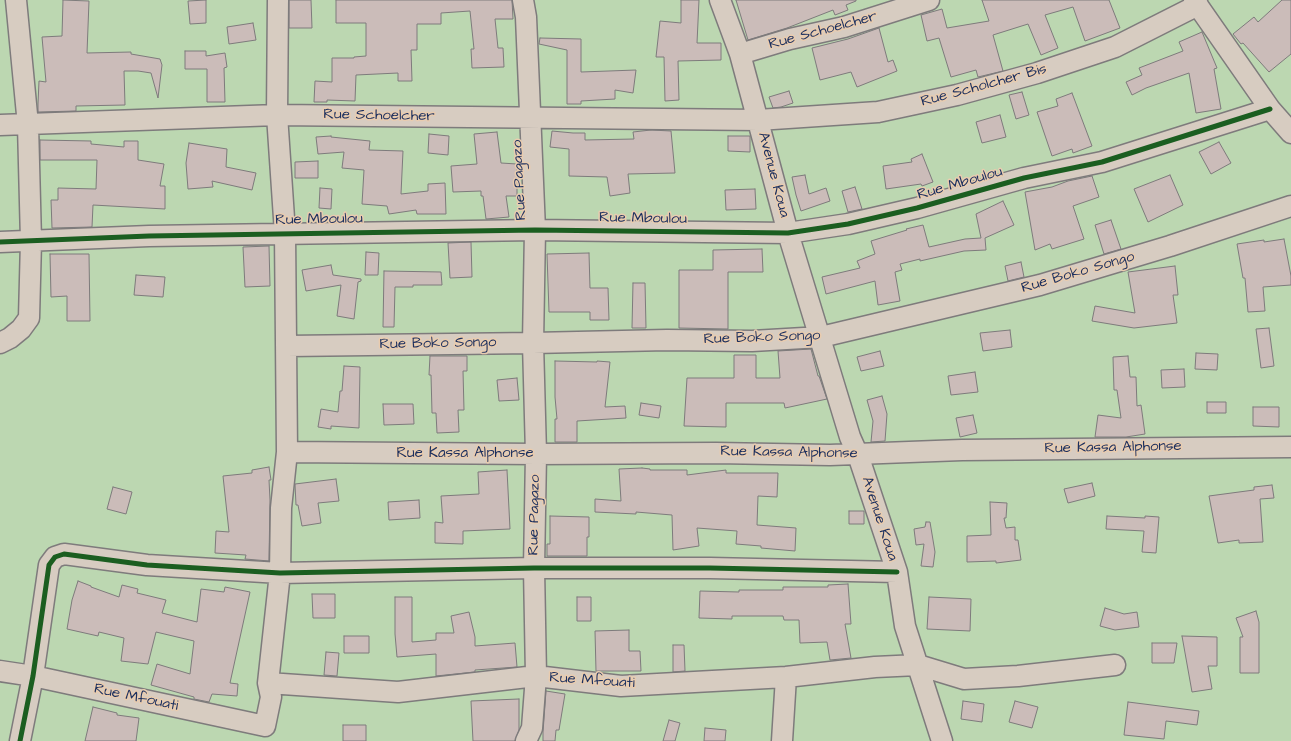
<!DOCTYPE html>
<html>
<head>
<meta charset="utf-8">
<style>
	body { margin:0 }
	canvas { display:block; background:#dcccbc }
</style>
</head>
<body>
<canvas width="1291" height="741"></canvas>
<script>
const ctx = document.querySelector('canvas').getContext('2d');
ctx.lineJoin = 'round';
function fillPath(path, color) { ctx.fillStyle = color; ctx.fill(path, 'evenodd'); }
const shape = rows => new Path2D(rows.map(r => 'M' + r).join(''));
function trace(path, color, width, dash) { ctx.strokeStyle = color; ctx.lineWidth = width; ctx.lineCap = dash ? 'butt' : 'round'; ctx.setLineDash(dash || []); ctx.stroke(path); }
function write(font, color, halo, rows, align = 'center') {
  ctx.font = font + ' "Architects Daughter",sans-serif'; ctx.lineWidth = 3; ctx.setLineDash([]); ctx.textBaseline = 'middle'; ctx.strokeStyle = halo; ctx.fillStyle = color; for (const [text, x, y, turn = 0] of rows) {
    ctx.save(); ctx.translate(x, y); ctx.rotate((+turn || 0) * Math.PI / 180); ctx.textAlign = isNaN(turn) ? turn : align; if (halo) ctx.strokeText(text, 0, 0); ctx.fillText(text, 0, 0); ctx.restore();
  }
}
const green = shape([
	[0,0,1291,0,1291,741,0,741]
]);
const building = shape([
	[63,0,89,1,87,53,131,52,131,54,160,59,162,65,158,98,151,73,138,71,124,71,125,105,76,106,76,111,38,112,38,104,39,81,46,82,42,37,62,36,63,0],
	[206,0,206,23,190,24,188,1,206,0],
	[289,0,311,0,312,28,289,28,289,0],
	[336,0,512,0,513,19,495,19,498,48,503,48,504,67,472,68,471,49,474,49,470,11,441,13,441,24,417,24,417,50,411,50,412,81,398,81,398,73,356,75,355,101,327,100,327,102,314,102,315,81,332,82,332,58,354,58,354,57,366,56,366,23,336,23,336,0],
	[681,0,699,0,697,43,721,43,721,60,678,61,679,100,665,101,664,57,656,57,660,21,681,23,681,0],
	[736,0,856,0,856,1,846,5,848,10,835,15,833,10,787,28,748,40,736,0],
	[982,0,1109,0,1120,28,1085,41,1073,7,1045,15,1058,48,1041,55,1028,24,993,35,1003,71,978,77,976,70,951,77,939,38,927,41,921,15,942,9,947,28,989,21,982,0],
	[1282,0,1291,0,1291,54,1269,72,1243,43,1241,44,1233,34,1254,17,1258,22,1282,0],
	[253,23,256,40,229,44,227,27,253,23],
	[879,28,888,62,893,60,897,71,857,87,851,72,820,80,812,48,848,39,879,28],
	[1202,32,1217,68,1214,69,1221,109,1196,113,1189,73,1146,88,1132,95,1126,82,1142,75,1139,68,1183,51,1179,42,1202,32],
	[540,38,581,39,581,72,636,70,633,93,615,90,615,99,581,101,581,104,567,104,567,50,539,44,540,38],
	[185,51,206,51,206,56,225,53,227,67,224,68,225,102,207,102,207,69,185,69,185,51],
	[789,91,793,103,781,107,773,108,769,97,789,91],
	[1022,92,1029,115,1016,119,1009,95,1022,92],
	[1072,93,1092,146,1073,153,1072,149,1052,156,1037,112,1058,106,1056,99,1072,93],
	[1000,115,1006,137,982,143,976,122,1000,115],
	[651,130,671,131,675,173,628,174,630,193,610,196,607,177,569,176,569,149,550,147,552,131,573,133,585,133,585,140,634,139,633,132,651,130],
	[497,132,501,163,517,164,517,196,506,196,509,217,486,219,483,196,481,196,481,191,453,192,451,166,477,164,474,134,497,132],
	[429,134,449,136,448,155,428,153,429,134],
	[331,136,331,137,370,141,369,150,403,151,401,194,428,191,428,184,445,183,446,214,417,214,416,210,389,214,387,206,362,204,364,170,342,168,344,152,318,154,316,137,331,136],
	[728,136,750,136,750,152,728,151,728,136],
	[40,140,91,141,91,144,124,147,124,141,138,141,138,160,164,164,160,186,165,186,165,209,93,205,92,227,52,228,51,200,58,200,58,188,96,189,97,160,40,160,40,140],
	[1219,142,1231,163,1211,174,1199,152,1219,142],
	[189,143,227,149,226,167,256,173,252,190,212,181,213,187,188,189,186,163,189,143],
	[922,154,933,182,922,186,921,184,886,189,883,166,912,162,911,159,922,154],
	[318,161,318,178,295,178,295,162,318,161],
	[805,175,809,194,826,188,830,201,801,211,796,195,792,177,805,175],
	[1170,175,1183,205,1148,222,1134,189,1170,175],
	[1092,176,1099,197,1073,206,1084,239,1052,249,1050,244,1035,250,1025,192,1052,187,1068,181,1092,176],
	[855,187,862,209,848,212,842,191,855,187],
	[320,188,332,189,331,209,319,208,320,188],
	[755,189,756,209,726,210,725,190,755,189],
	[1003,201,1014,225,985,238,986,250,964,251,920,261,920,259,900,264,902,270,895,272,900,301,878,305,875,281,826,294,822,277,860,268,857,261,875,254,871,241,907,230,906,229,923,225,929,247,965,239,981,238,976,214,1003,201],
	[1111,220,1121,249,1104,254,1095,225,1111,220],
	[1284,239,1291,276,1291,285,1263,287,1265,311,1248,312,1245,278,1243,278,1237,244,1264,240,1264,242,1284,239],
	[471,242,472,277,450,278,448,243,471,242],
	[269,246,270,286,245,287,243,247,269,246],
	[762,249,763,272,728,272,728,329,679,328,679,270,713,270,713,250,762,249],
	[366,252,379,253,378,275,365,275,366,252],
	[589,253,590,288,608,288,609,320,590,320,590,312,549,312,547,254,589,253],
	[50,254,89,254,90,321,67,321,67,296,51,297,50,254],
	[1021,262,1024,277,1008,281,1005,266,1021,262],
	[331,265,333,275,361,279,361,281,358,282,354,319,337,316,341,285,306,291,302,270,331,265],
	[1175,266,1178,295,1173,295,1177,323,1134,328,1092,321,1095,306,1135,313,1128,272,1175,266],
	[384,271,441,272,442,285,413,285,413,287,395,287,394,327,383,327,384,271],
	[136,275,165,277,163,297,134,295,136,275],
	[633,283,645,283,646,328,632,328,633,283],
	[1269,328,1274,366,1261,368,1256,329,1269,328],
	[1010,330,1012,347,983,351,980,333,1010,330],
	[811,349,818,376,819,376,827,399,785,408,784,403,726,403,726,427,684,426,687,378,734,378,734,355,756,355,756,378,780,378,778,351,811,349],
	[880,351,884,366,861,371,857,357,880,351],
	[1196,353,1218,354,1217,370,1195,369,1196,353],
	[430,356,467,356,467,371,463,371,464,410,458,410,459,432,437,433,436,413,432,413,431,375,429,375,430,356],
	[1128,356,1130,377,1136,377,1137,406,1141,405,1145,434,1126,437,1095,437,1098,415,1121,418,1117,390,1114,390,1113,357,1128,356],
	[555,361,597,362,597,361,610,362,605,407,625,406,626,418,577,421,577,442,555,442,555,419,557,419,555,397,555,361],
	[344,366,360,367,359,428,331,426,331,429,318,427,321,409,338,412,340,391,342,391,344,366],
	[1184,369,1185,387,1162,388,1161,370,1184,369],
	[975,372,978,392,951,395,948,376,975,372],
	[517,378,519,400,499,401,497,380,517,378],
	[882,396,887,414,885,441,871,442,873,421,867,400,882,396],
	[1207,402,1226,402,1226,413,1207,413,1207,402],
	[641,403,661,406,659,418,639,415,641,403],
	[383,404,413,404,414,424,384,425,383,404],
	[1253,407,1279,407,1279,427,1253,426,1253,407],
	[973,415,977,433,960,437,956,418,973,415],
	[269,467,271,480,269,480,270,500,269,561,245,559,246,555,215,553,216,531,229,532,223,476,252,473,252,470,269,467],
	[642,468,650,469,650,470,687,470,687,475,726,470,726,473,778,473,777,497,758,496,757,525,796,528,795,551,761,548,761,546,736,544,737,531,697,528,699,546,673,550,672,515,636,512,636,514,595,512,595,499,621,501,619,469,642,468],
	[507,470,510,529,463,531,463,544,435,543,435,522,443,523,441,496,479,494,478,472,507,470],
	[336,479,339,501,318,503,321,523,302,526,298,505,296,505,295,484,336,479],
	[1092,483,1095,496,1068,503,1064,489,1092,483],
	[1272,485,1274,498,1260,499,1263,542,1239,543,1239,540,1218,543,1209,496,1254,490,1254,487,1272,485],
	[113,487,132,492,126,514,107,509,113,487],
	[419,500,420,518,389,520,388,502,419,500],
	[990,502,1007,503,1006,518,1004,518,1006,528,1015,527,1015,540,1018,540,1021,560,996,563,996,561,967,562,967,536,991,535,990,502],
	[849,511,864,511,864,524,849,524,849,511],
	[550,516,589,517,589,537,587,537,587,556,547,556,547,544,550,544,550,516],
	[1107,516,1145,518,1145,516,1159,517,1156,553,1142,552,1144,531,1106,529,1107,516],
	[926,522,930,522,935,552,933,567,921,566,924,544,916,545,914,529,925,527,926,522],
	[78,581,91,586,91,587,119,597,122,585,138,589,137,593,166,600,162,613,197,622,201,589,224,592,225,587,250,592,230,683,238,684,237,696,212,694,209,702,194,699,194,697,151,685,157,664,190,674,194,641,156,632,148,664,121,661,124,638,99,632,98,636,67,629,72,600,78,581],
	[848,584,851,624,845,624,851,658,830,660,827,642,800,643,799,620,784,620,783,616,732,616,732,619,699,618,700,591,739,592,739,590,783,590,783,587,828,587,828,585,848,584],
	[312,594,335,594,335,618,313,618,312,594],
	[395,597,412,597,412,642,436,640,436,633,454,633,451,616,469,612,475,637,475,646,515,643,517,667,475,670,475,672,436,676,436,654,397,657,395,634,395,597],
	[577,597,591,597,591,621,577,621,577,597],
	[929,597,971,599,970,631,927,629,929,597],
	[1105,608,1124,614,1137,612,1139,627,1115,630,1100,626,1105,608],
	[1256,611,1259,622,1259,673,1240,673,1240,637,1243,637,1236,618,1256,611],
	[629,630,629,651,640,651,641,671,596,671,595,631,629,630],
	[344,636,369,636,369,653,344,653,344,636],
	[1182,636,1217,637,1217,666,1208,666,1212,689,1192,692,1182,636],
	[1152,643,1177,643,1174,663,1152,663,1152,643],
	[673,645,684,645,685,671,673,672,673,645],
	[326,652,339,653,337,676,324,675,326,652],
	[546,691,565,694,559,730,556,730,555,741,543,741,543,732,546,691],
	[519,699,519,730,515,741,473,741,471,701,519,699],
	[963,701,984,704,982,722,961,719,963,701],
	[1015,701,1038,707,1032,728,1009,722,1015,701],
	[1128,702,1199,711,1197,725,1166,721,1164,739,1124,735,1128,702],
	[93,707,117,713,117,715,139,718,136,741,85,741,93,707],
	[669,720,680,723,675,741,663,741,669,720],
	[343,725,366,725,366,741,343,741,343,725],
	[705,728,726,730,725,741,704,741,705,728]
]);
const minor = shape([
	[523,0,526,17,535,230,533,343,536,454,534,568,536,676,532,728,526,741],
	[720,0,740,54,788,233,850,437,858,455,897,572,905,626,942,741],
	[1194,0,1270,109,1291,133],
	[740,54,790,39,844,27,929,0],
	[0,125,277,115,758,120,878,112,957,95,1037,73,1115,47,1198,5],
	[0,242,149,236,535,230,788,233,848,224,917,208,1024,178,1102,162,1270,109],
	[0,343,10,338,21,329,29,318,31,241,28,125,16,0],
	[287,346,533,343,667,340,752,341,821,337,1040,285,1170,246,1291,206],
	[287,452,536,454,716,453,830,455,962,450,1291,447],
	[0,671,33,676,265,726,271,697,268,683,280,573,281,508,287,452,285,233,277,115,278,0],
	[268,683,398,692,536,676,621,686,786,677,875,667,918,665,964,679,1018,676,1115,665],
	[20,741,33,676,49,565,55,557,64,554,147,565,280,573,534,568,710,568,897,572],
	[782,741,786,677]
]);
const cycleway = shape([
	[0,242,149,236,535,230,788,233,848,224,917,208,1024,178,1102,162,1270,109],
	[20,741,33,676,49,565,55,557,64,554,147,565,280,573,534,568,710,568,897,572]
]);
const streetNames = [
	["Rue Schoelcher",823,31,-15],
	["Rue Scholcher Bis",984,86,-15],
	["Rue Schoelcher",379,116,1],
	["Avenue Koua",773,175,75],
	["Rue Pagazo",520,180,-93],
	["Rue Mboulou",960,184,-16],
	["Rue Mboulou",643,219,1],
	["Rue Mboulou",319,220,-1],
	["Rue Boko Songo",1078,273,-16],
	["Rue Boko Songo",762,338,-2],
	["Rue Boko Songo",438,344,-1],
	["Rue Kassa Alphonse",1113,448,-1],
	["Rue Kassa Alphonse",789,453,1],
	["Rue Kassa Alphonse",465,454],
	["Rue Pagazo",535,515,-89],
	["Avenue Koua",879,519,72],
	["Rue Mfouati",592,681,4],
	["Rue Mfouati",136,698,12]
];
fillPath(green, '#bcd7b1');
fillPath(building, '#cbbcb9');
trace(building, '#7e7b7c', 1);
trace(minor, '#7e7b7c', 23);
trace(minor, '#d7ccc1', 20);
trace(cycleway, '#1b5e20', 5);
write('15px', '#1b2f5e', '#e9ccaf', streetNames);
</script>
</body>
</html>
